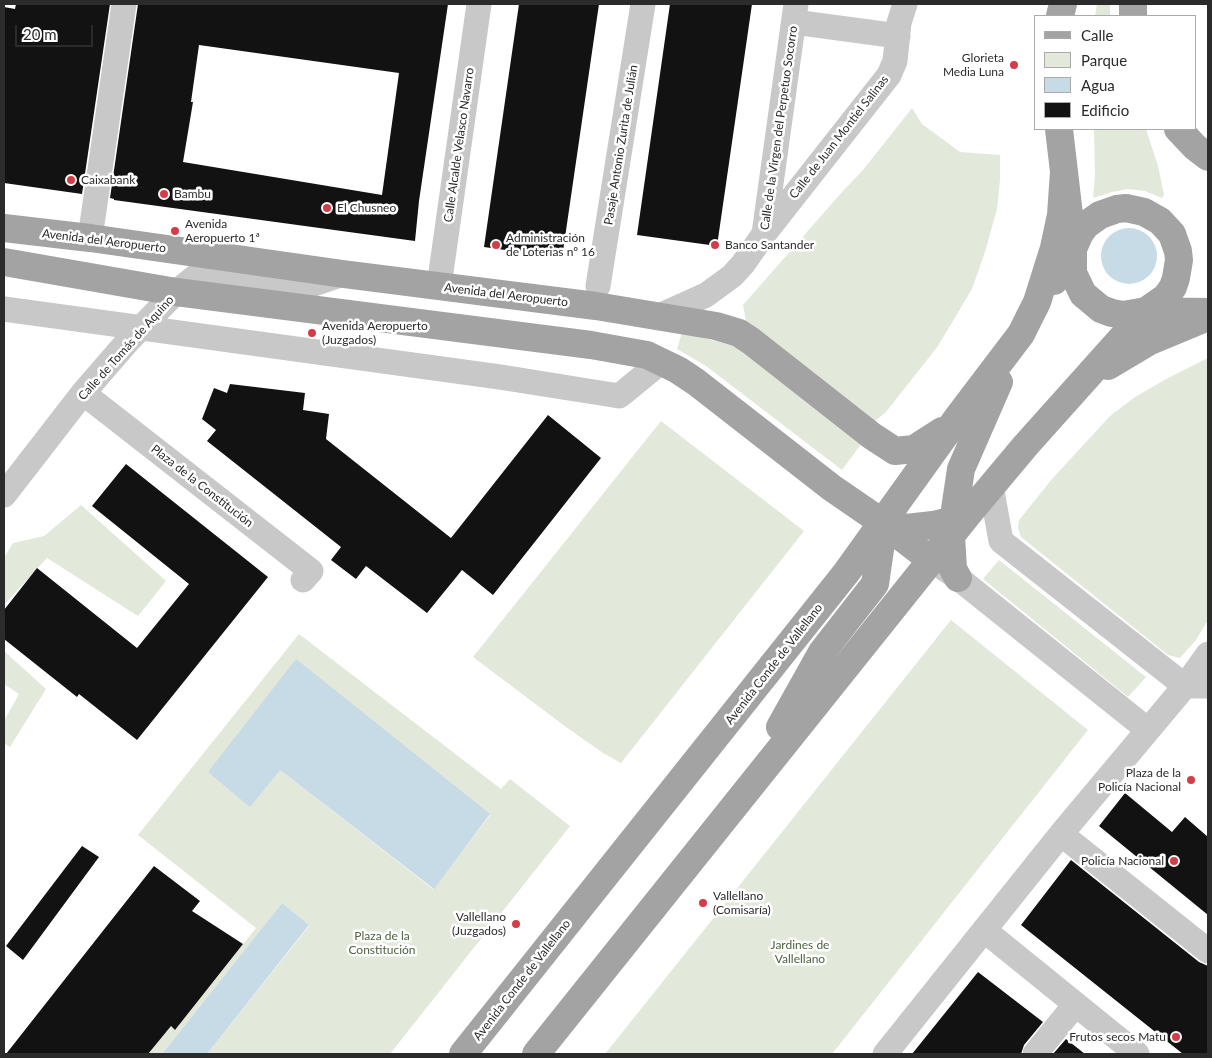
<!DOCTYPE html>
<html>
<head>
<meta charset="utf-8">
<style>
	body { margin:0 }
	#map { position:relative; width:1212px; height:1058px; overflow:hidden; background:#fff; font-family:Lato,sans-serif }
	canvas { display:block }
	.frame { position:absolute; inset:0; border:5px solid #2b2b2b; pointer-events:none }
	.legend { position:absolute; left:1034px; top:15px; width:162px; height:115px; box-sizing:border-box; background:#fff; border:1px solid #aaa; margin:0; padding:6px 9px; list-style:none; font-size:15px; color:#2b2b2b }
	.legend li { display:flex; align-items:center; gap:10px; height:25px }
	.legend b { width:25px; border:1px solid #aaa }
	.scale { position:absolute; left:15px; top:25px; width:78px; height:22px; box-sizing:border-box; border:2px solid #2b2b2b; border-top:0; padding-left:6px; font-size:15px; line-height:18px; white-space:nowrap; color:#2b2b2b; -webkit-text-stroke:4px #fff; paint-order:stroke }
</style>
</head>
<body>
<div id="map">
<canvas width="1212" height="1058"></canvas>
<div class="frame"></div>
<ul class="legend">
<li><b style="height:6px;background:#a3a3a3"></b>Calle</li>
<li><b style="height:14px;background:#e2e8da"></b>Parque</li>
<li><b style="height:14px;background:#c7dbe7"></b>Agua</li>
<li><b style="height:14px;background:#121212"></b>Edificio</li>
</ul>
<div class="scale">20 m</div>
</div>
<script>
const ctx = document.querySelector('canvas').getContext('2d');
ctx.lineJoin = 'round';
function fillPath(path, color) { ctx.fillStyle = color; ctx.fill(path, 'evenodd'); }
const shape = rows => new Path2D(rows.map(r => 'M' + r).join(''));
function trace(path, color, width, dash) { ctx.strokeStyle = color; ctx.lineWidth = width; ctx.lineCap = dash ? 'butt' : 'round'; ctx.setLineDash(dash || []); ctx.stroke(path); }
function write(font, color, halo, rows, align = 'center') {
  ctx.font = font + ' Lato,sans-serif'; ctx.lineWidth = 5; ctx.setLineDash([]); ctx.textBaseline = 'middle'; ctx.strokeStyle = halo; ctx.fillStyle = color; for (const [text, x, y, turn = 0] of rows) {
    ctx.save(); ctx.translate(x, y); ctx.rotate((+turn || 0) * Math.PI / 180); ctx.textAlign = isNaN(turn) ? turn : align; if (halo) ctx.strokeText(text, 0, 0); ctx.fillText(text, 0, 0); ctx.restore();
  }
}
const green = shape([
	[1097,4,1110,4,1110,16,1095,16],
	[912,108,922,124,960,152,1000,155,1000,180,997,209,985,252,972,289,938,346,886,412,875,421,746,321,743,305,842,192,863,170],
	[1094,129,1146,129,1158,166,1164,195,1162,198,1145,191,1128,189,1112,192,1093,198,1095,174],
	[682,332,737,347,862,443,842,470,706,366,677,349],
	[1208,358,1208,620,1196,640,1180,658,1168,655,1021,537,1018,528,1019,520,1052,479,1110,416,1135,397,1168,378],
	[661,421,804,531,621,763,603,753,566,727,473,657],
	[81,505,166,581,138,616,47,558,4,605,4,558,13,543,44,536],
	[999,560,1146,677,1128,697,983,579],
	[951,620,1088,730,832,1054,605,1054],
	[299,634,501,789,510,779,570,826,390,1054,207,1054,309,926,282,903,162,1054,148,1054,170,1026,175,1030,256,928,138,835],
	[280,770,490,815,433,889],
	[4,651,46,689,10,747,4,743,4,721,19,694,4,684]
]);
const water = shape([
	'1101 256a28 28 0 1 1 56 0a28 28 0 1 1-56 0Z',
	[296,659,490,814,434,889,280,770,250,807,208,772],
	[282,903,309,925,207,1054,162,1054]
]);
const building = shape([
	[16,4,110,4,82,194,4,183,4,7,15,9],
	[138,4,448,4,419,201,415,241,114,200,114,199,110,198],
	[199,45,399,73,382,195,183,162,193,102,191,102],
	[519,4,599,4,562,258,484,247],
	[670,4,752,4,717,246,637,235],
	[230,384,305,393,303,410,329,414,326,439,451,538,548,415,601,458,493,595,462,570,427,613,366,566,356,579,331,560,341,547,207,441,216,430,202,419,214,388,227,393],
	[126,464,268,577,137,740,79,694,77,697,4,639,4,610,37,568,137,648,189,584,92,506],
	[1125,793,1172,832,1185,817,1208,837,1208,915,1099,826],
	[82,846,99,857,23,960,6,946],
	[1071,860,1199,962,1208,966,1208,1054,1183,1054,1021,925],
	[154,866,200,901,192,911,243,944,175,1030,171,1026,148,1054,6,1054],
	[978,972,1043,1022,1024,1045,1021,1054,912,1054],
	[1066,1039,1085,1054,1053,1054]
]);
const minor = shape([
	[794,22,898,36],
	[764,234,796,4],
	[90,238,124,4],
	[439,286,479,4],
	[598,286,643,4],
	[4,309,500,377,613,395,619,396,623,393,662,361],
	[657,317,706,295,732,276,743,264,764,234,889,75,895,61,899,23,905,4],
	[83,393,311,571,303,580],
	[991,486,1001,541,1185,686,1208,686],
	[4,495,83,393,128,341,176,292,195,277,207,273,311,285,343,274],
	[942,567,958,578,1148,730],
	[1061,834,1208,951],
	[984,930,1137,1054],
	[885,1054,1061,834,1185,686,1208,654],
	[1035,1054,1075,1005]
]);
const major = shape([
	[1060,16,1063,4],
	[1133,16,1133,4],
	[1178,129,1195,147,1208,157],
	[4,228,90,238,343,274,596,306,716,326,739,333,751,341,872,436,895,451,914,449,942,431],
	[4,262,176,292,591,345,647,355,678,370,696,382,832,488,883,523,931,560],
	[1054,281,1073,249,1080,233,1086,225,1100,215,1117,209,1126,208,1144,212,1160,221,1172,234,1178,251,1179,260,1176,278,1173,287,1166,297,1146,311,1123,315,1112,313,1101,309,1083,294,1073,273,1073,249,1059,129],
	[1108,366,1150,341,1208,317],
	[883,523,906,528,933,525,954,520,969,513],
	[958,578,953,569,951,536,961,469,999,382],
	[780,727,822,652,875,584,884,522],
	[463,1054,846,573,958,417,1021,334,1037,302,1054,248,1061,215,1064,172],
	[536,1054,969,513,1026,445,1146,311,1208,312]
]);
const markers = [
	[1014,65,5,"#d33d4a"],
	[71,180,5,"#d33d4a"],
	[164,194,5,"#d33d4a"],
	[327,208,5,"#d33d4a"],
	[175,231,5,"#d33d4a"],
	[496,245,5,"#d33d4a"],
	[715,245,5,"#d33d4a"],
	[312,333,5,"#d33d4a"],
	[1191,780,5,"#d33d4a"],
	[1174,861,5,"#d33d4a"],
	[703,903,5,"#d33d4a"],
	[516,924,5,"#d33d4a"],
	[1176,1037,5,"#d33d4a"]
];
const poiNames = [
	["Glorieta",1004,58,"right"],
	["Media Luna",1004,72,"right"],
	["Caixabank",81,180],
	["Bambu",174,194],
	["El Chusneo",337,208],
	["Avenida",185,224],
	["Aeropuerto 1ª",185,238],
	["Administración",506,238],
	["de Loterias nº 16",506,252],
	["Banco Santander",725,245],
	["Avenida Aeropuerto",322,326],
	["(Juzgados)",322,340],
	["Plaza de la",1181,773,"right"],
	["Policía Nacional",1181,787,"right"],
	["Policía Nacional",1164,861,"right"],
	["Vallellano",713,896],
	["(Comisaría)",713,910],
	["Vallellano",506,917,"right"],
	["(Juzgados)",506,931,"right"],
	["Frutos secos Matu",1166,1037,"right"]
];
const streetNames = [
	["Calle de la Virgen del Perpetuo Socorro",779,128,-82],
	["Calle de Juan Montiel Salinas",839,137,-52],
	["Calle Alcalde Velasco Navarro",459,145,-82],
	["Pasaje Antonio Zurita de Julián",621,145,-81],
	["Avenida del Aeropuerto",104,241,7],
	["Avenida del Aeropuerto",506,295,7],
	["Calle de Tomás de Aquino",126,348,-48],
	["Plaza de la Constitución",202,486,38],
	["Avenida Conde de Vallellano",774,664,-52],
	["Avenida Conde de Vallellano",522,980,-52]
];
const parkNames = [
	["Plaza de la",382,936],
	["Constitución",382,950],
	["Jardines de",800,945],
	["Vallellano",800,959]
];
fillPath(green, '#e2e8da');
fillPath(water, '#c7dbe7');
fillPath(building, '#121212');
trace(minor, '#c8c8c8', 25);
trace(major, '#a3a3a3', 28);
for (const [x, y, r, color] of markers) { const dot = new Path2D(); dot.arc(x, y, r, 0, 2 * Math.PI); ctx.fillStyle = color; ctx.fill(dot); trace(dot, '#fff', 2); }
write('12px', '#2b2b2b', '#fff', poiNames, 'left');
write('12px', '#2b2b2b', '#fff', streetNames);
write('12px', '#4f623e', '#fff', parkNames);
</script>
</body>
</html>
